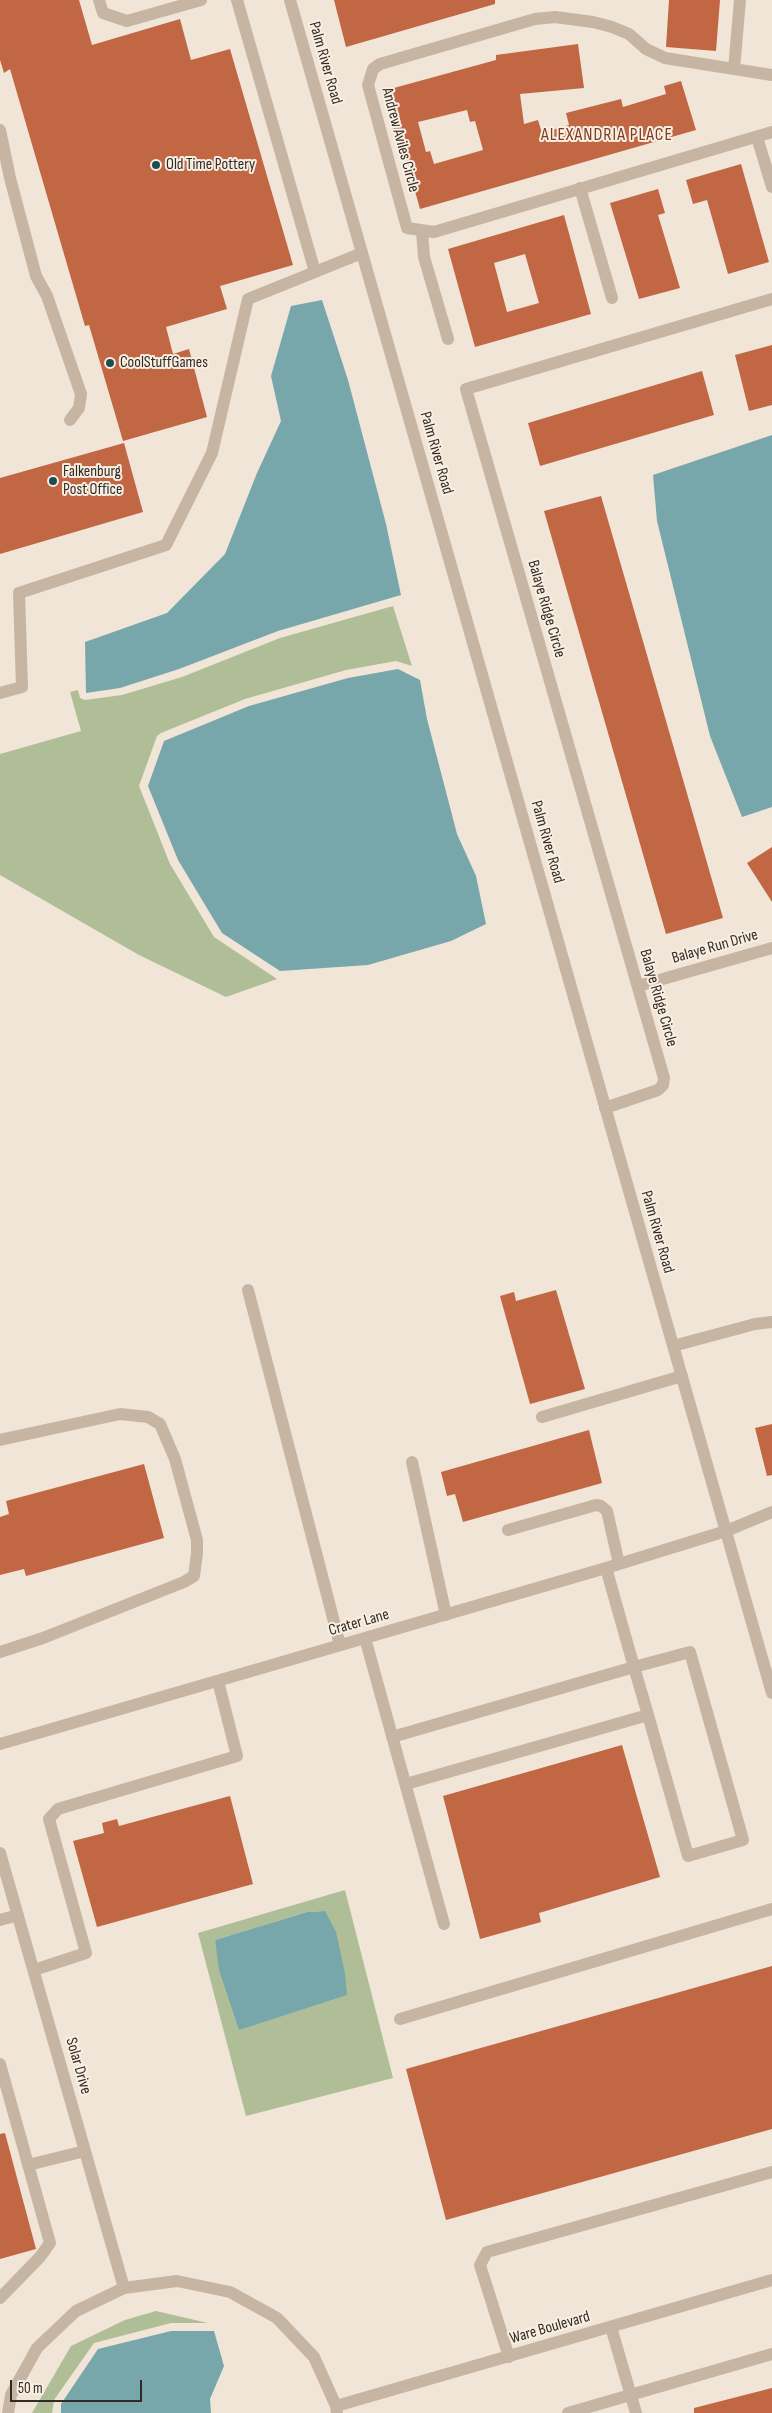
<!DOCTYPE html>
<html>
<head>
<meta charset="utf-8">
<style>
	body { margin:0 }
	#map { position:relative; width:772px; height:2413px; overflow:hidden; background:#f0e5d7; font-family:"Sofia Sans Condensed",sans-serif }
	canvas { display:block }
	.scale { position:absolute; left:10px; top:2380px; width:132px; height:22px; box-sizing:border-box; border:2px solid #332a25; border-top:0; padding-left:6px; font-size:15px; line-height:18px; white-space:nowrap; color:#332a25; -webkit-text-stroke:4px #f8efe3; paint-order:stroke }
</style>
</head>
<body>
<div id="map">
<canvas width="772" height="2413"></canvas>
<div class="scale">50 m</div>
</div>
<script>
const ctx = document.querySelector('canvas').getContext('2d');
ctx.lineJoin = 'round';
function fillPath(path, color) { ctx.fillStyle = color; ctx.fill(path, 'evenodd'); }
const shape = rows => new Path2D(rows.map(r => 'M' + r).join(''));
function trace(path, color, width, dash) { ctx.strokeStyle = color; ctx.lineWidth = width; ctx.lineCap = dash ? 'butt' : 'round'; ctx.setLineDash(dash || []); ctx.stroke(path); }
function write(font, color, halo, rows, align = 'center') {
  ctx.font = font + ' "Sofia Sans Condensed",sans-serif'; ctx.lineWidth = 4; ctx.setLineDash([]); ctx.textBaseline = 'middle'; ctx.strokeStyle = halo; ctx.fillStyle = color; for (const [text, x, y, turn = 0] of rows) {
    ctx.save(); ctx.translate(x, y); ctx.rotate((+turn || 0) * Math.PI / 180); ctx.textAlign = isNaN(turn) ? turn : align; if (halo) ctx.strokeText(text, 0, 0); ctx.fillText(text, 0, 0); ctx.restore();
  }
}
const green = shape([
	[393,606,412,666,396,661,346,670,245,699,161,733,157,736,139,786,170,864,214,937,277,979,226,997,139,955,0,875,0,754,81,731,70,692,78,690,80,698,85,700,122,695,182,677,280,638],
	[345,1890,393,2078,246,2116,198,1933],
	[325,1911,218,1955,215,1940,307,1912],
	[156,2311,208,2323,171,2323,94,2343,54,2400,52,2413,32,2413,71,2346,125,2320]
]);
const water = shape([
	[322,300,348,380,386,524,401,595,278,631,179,669,120,688,86,693,85,642,167,613,225,554,257,473,281,421,271,376,291,306],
	[772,435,772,807,742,817,710,736,657,521,653,475],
	[398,669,420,680,427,719,457,834,476,876,486,924,451,941,368,965,280,971,222,933,178,860,148,786,164,741,249,706,348,678],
	[325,1911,336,1932,345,1973,347,1995,239,2030,219,1970,215,1940,307,1912],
	[171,2331,214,2331,224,2366,210,2399,211,2413,61,2413,61,2404,98,2349]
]);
const building = shape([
	[0,0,79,0,92,45,180,19,191,60,230,49,293,265,220,286,227,309,166,327,173,354,189,349,207,417,123,441,89,325,85,326,10,69,4,73,0,60],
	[334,0,495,0,495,4,346,47],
	[669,0,720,0,716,51,666,47],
	[578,44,584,88,520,94,524,124,538,120,542,133,569,125,566,113,621,99,623,107,666,94,664,86,681,81,696,130,420,209,401,141,397,142,383,91,496,60,496,55],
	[467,110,470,122,475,121,483,150,434,164,430,151,426,152,418,122],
	[741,164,769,262,728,274,707,200,693,204,686,180],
	[658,189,665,213,658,215,680,288,639,299,610,203],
	[564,215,591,314,475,347,448,249],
	[525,254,539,303,507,312,494,263],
	[772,345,772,405,749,411,735,355],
	[702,371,714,415,540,466,528,423],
	[124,443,143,512,0,554,0,478],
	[601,496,723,918,666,934,544,511],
	[772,847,772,902,747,863],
	[556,1290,585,1389,530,1404,500,1296,514,1292,516,1301],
	[772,1424,772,1475,767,1476,755,1428],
	[589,1430,602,1483,463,1522,455,1494,447,1496,441,1472],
	[144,1464,164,1538,26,1576,24,1569,0,1575,0,1517,9,1514,6,1501],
	[622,1745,660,1877,539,1913,541,1922,480,1939,443,1796],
	[230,1796,253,1884,97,1927,73,1841,104,1833,102,1823,117,1819,119,1826],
	[772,1966,772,2129,446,2220,406,2069],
	[5,2133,36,2249,0,2259,0,2134],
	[772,2388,772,2413,694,2413,694,2408]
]);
const minor = shape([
	[99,0,103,13,127,21,201,0],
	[237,0,315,272],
	[290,0,772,1693],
	[734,69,740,0],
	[772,75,665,58,646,49,629,34,612,27,593,22,555,17,535,19,380,64,373,69,368,85,407,228,434,232,772,132],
	[0,130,10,178,36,276,47,296,81,394,79,408,70,420],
	[757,137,772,187],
	[580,188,612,298],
	[422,231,424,257,448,339],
	[0,693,22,687,19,593,166,545,212,453,248,299,362,253],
	[638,986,772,948],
	[605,1108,658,1090,663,1085,664,1078,466,389,772,299],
	[248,1290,340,1645],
	[673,1346,755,1324,772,1322],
	[542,1417,682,1376],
	[0,1440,120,1414,148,1417,160,1424,175,1459,197,1540,197,1553,194,1576,184,1582,43,1638,0,1652],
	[412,1462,446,1615],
	[508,1530,596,1505,601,1506,607,1511,619,1564],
	[365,1638,444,1924],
	[392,1737,634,1667,690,1652,743,1840,688,1856,648,1715,634,1667,606,1568],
	[0,1744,606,1568,726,1531,772,1512],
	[406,1784,648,1715],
	[0,1853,124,2288],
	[0,1920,18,1915],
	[34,1970,86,1953,49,1819,58,1809,237,1756,218,1681],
	[400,2019,772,1909],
	[0,2064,50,2243,40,2257,0,2298],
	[28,2165,85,2151],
	[611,2327,636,2413],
	[509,2357,480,2265,487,2252,772,2172],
	[336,2406,772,2280],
	[8,2413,11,2395,37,2348,76,2311,124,2288,177,2281,230,2292,277,2318,314,2357,336,2406,337,2413],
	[568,2413,772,2354]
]);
const markers = [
	[156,165,5,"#1d4c52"],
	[110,363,5,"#1d4c52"],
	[53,481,5,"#1d4c52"]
];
const streetNames = [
	["Palm River Road",325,63,74],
	["Andrew Aviles Circle",400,140,75],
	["Palm River Road",436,453,74],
	["Balaye Ridge Circle",546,609,74],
	["Palm River Road",547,842,74],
	["Balaye Run Drive",715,947,-16],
	["Balaye Ridge Circle",658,998,74],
	["Palm River Road",657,1232,74],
	["Crater Lane",359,1623,-16],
	["Solar Drive",78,2066,74],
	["Ware Boulevard",550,2328,-16]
];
const poiNames = [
	["Old Time Pottery",166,165],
	["CoolStuffGames",120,363],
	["Falkenburg",63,472],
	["Post Office",63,490]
];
const neighbourhoodNames = [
	["ALEXANDRIA PLACE",607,135]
];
fillPath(green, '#b0be98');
fillPath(water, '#78a7ab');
fillPath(building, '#c16744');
trace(minor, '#c7b5a4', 12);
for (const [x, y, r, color] of markers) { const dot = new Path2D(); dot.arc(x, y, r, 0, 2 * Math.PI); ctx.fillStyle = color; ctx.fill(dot); trace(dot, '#f8efe3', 2); }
write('16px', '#332a25', '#f8efe3', streetNames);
write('16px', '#332a25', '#f8efe3', poiNames, 'left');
ctx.letterSpacing = '1px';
write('18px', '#7e3c22', '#f8efe3', neighbourhoodNames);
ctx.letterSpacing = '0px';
</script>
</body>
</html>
